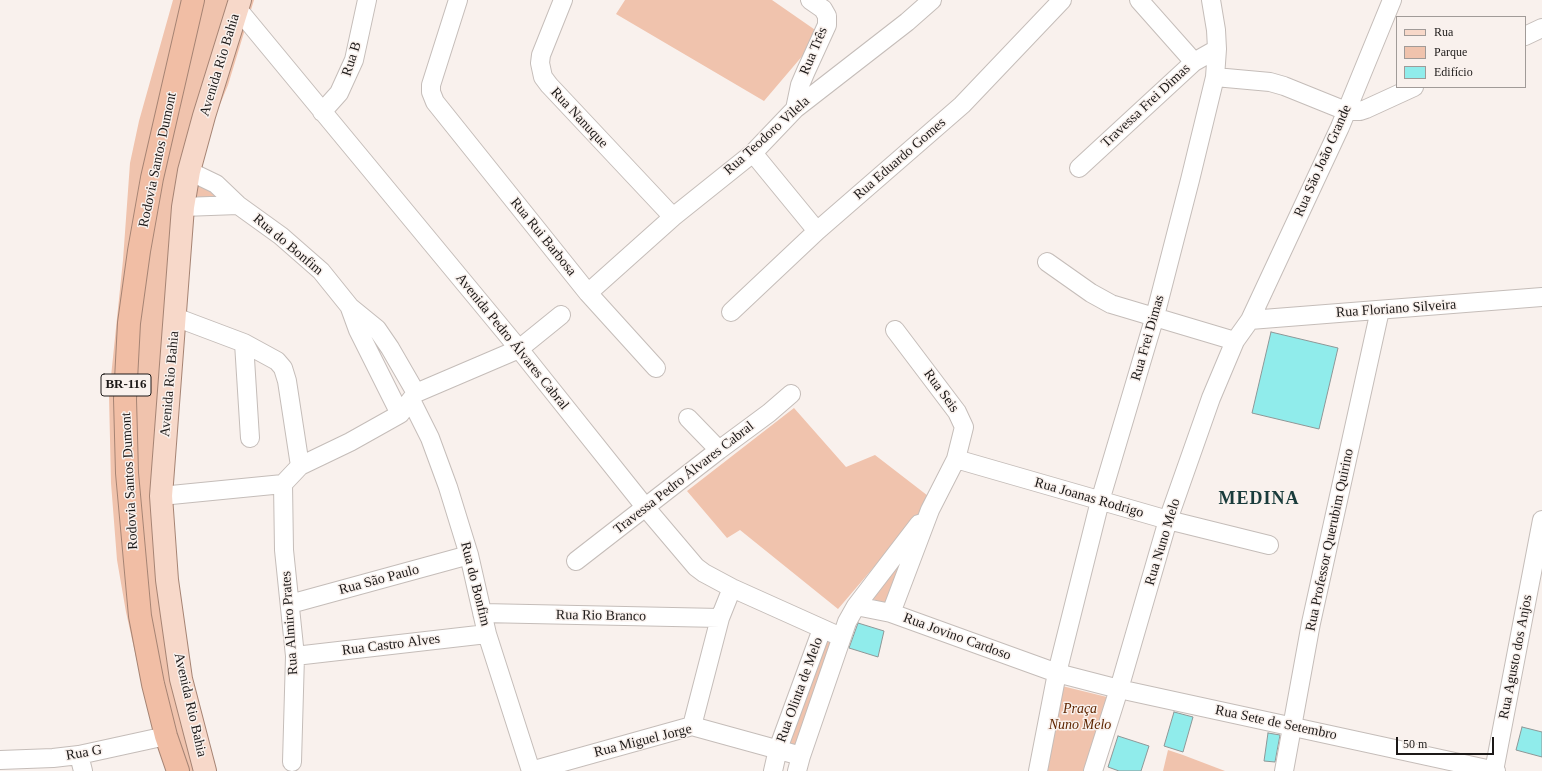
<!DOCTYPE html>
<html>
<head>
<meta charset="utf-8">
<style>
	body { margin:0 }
	#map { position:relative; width:1542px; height:771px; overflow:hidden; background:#f9f1ed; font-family:"Times New Roman",serif }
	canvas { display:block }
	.legend { position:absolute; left:1396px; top:16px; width:130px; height:72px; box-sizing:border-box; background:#f9f1ed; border:1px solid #a19b98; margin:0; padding:5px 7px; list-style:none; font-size:12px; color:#1c1918 }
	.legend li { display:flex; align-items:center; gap:8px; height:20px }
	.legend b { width:20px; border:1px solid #a19b98 }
	.scale { position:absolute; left:1396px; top:737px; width:98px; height:18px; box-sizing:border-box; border:2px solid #1c1918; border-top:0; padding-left:5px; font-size:12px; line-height:14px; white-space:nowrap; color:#1c1918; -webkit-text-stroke:3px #f9f1ed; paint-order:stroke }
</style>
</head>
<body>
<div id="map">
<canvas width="1542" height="771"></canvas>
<ul class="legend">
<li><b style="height:5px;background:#f7d8c9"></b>Rua</li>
<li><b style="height:11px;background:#f0c3ad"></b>Parque</li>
<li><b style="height:11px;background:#90eceb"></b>Edifício</li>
</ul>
<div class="scale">50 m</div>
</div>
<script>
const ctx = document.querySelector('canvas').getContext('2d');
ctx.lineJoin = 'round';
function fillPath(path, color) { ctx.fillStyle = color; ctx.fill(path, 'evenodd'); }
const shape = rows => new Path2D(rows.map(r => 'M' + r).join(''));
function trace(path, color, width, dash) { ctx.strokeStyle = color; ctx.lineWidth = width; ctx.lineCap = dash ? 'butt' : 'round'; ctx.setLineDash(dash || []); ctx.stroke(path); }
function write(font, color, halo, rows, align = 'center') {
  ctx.font = font + ' "Times New Roman",serif'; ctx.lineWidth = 3; ctx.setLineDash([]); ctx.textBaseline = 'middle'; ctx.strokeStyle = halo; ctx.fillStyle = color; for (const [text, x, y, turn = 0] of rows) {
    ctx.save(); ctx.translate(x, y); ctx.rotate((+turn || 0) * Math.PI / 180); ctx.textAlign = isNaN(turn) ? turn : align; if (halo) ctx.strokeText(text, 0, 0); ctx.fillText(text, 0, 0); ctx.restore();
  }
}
const green = shape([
	[173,0,254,0,228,85,212,124,198,183,223,195,192,201,168,489,179,586,192,680,212,771,166,771,142,684,126,612,117,560,111,483,109,396,123,260,130,163,139,121],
	[625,0,772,0,821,34,764,101,616,14],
	[794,408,846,467,875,455,932,499,838,609,740,530,727,538,687,491],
	[909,545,886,604,867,597],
	[822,636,833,641,796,751,783,746],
	[1062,686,1111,698,1087,771,1045,771],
	[1168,750,1183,755,1225,771,1163,771]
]);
const building = shape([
	[1271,332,1338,348,1319,429,1252,413,1271,332],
	[858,623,884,631,878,657,849,648,858,623],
	[1174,712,1193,717,1183,752,1164,746,1174,712],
	[1522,727,1542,732,1542,757,1516,750,1522,727],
	[1268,733,1280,735,1275,762,1264,761,1268,733],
	[1118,736,1149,746,1141,771,1119,771,1108,767,1118,736]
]);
const minor = shape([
	[458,0,431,85,431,92,435,102,588,293,656,368],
	[563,0,541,55,540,63,543,77,549,85,673,217],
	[1139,0,1194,62],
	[237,8,519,349,646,508,696,567,704,573,732,588,841,637],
	[1525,36,1542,28],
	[1215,77,1270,82,1284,86,1346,111,1360,111,1366,109,1414,87],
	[795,109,800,85,806,71,827,25,827,16,823,9,810,0],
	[322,112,339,93,354,60,367,0],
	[753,153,817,231],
	[1079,168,1194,62,1217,49],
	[189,171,216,184,238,205,281,236,321,271,350,307,377,329,390,348,416,393],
	[183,207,238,205],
	[1047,262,1091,293,1111,304,1235,341],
	[588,293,673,217,753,153,795,109,907,22,932,0],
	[350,308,358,330,400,414],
	[731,312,817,231,962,105,1062,0],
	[175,317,244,343,277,361,283,368,287,381,300,466],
	[1250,320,1542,297],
	[244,343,250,438],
	[411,400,430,438,448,487,469,555,487,634,531,771],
	[688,418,719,450],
	[956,459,1168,520,1269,545],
	[283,484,284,550,295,656,292,762],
	[161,496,283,484,300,466,350,442,400,414,416,393,519,349,561,315],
	[576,561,719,450,769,413,791,394],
	[290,604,469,555],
	[856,606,891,613,1057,673,1119,689,1496,771],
	[482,613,720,618],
	[891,613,930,510,956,459,964,427,957,412,895,330],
	[295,656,487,634],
	[692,726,720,618,732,588],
	[79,755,83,771],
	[0,760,53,758,79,755,166,736],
	[531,771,692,726,801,756],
	[773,771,778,749,822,629],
	[797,771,801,756,847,622,856,606,919,524],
	[1038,771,1057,673,1100,501,1155,316,1190,180,1215,77,1217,49,1216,30,1211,0],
	[1093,771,1119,689,1168,520,1211,398,1235,341,1250,320,1340,127,1392,0],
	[1284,771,1311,623,1380,310],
	[1494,771,1542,520]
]);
const major = shape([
	[205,771,181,679,167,580,161,496,183,207,189,171,204,116,240,0]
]);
const highway = shape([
	[178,771,166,736,153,684,140,616,127,473,125,399,129,323,139,251,152,178,193,0]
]);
const shields = [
	[126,385,50]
];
const shieldNames = [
	["BR-116",126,385]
];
const streetNames = [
	["Rua Três",814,51,-67],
	["Rua B",352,59,-72],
	["Avenida Rio Bahia",220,65,-73],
	["Travessa Frei Dimas",1146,106,-43],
	["Rua Nanuque",579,118,47],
	["Rua Teodoro Vilela",767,136,-42],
	["Rua Eduardo Gomes",900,159,-41],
	["Rodovia Santos Dumont",158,160,-78],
	["Rua São João Grande",1323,161,-66],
	["Rua Rui Barbosa",543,237,51],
	["Rua do Bonfim",288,245,40],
	["Rua Floriano Silveira",1396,309,-4],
	["Rua Frei Dimas",1148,338,-74],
	["Avenida Pedro Álvares Cabral",512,342,51],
	["Avenida Rio Bahia",170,384,-85],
	["Rua Seis",941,391,54],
	["Travessa Pedro Álvares Cabral",684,478,-38],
	["Rodovia Santos Dumont",130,481,-93],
	["Rua Joanas Rodrigo",1089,498,16],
	["Rua Professor Querubim Quirino",1330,540,-78],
	["Rua Nuno Melo",1163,542,-73],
	["Rua São Paulo",379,580,-15],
	["Rua do Bonfim",475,584,76],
	["Rua Rio Branco",601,616,1],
	["Rua Almiro Prates",290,623,-94],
	["Rua Jovino Cardoso",957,637,20],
	["Rua Castro Alves",391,645,-7],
	["Rua Agusto dos Anjos",1516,657,-79],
	["Rua Olinta de Melo",800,690,-70],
	["Avenida Rio Bahia",190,705,77],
	["Rua Sete de Setembro",1276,723,12],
	["Rua Miguel Jorge",643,741,-14],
	["Rua G",84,753,-10]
];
const parkNames = [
	["Praça",1080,709],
	["Nuno Melo",1080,725]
];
const districtNames = [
	["MEDINA",1259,499]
];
fillPath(green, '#f0c3ad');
fillPath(building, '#90eceb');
trace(building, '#8e9797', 1);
trace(minor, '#c5bdb9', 20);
trace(major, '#a68474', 24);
trace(highway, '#a68474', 24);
trace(minor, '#fff', 18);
trace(major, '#f7d8c9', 22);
trace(highway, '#f1bea5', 22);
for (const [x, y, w] of shields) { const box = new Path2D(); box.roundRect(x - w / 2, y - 11, w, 22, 3); ctx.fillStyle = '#f9f1ed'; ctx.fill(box); trace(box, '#1c1918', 1); }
write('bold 13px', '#1c1918', null, shieldNames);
write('14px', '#1c1918', '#f9f1ed', streetNames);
write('italic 14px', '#5e2500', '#f9f1ed', parkNames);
ctx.letterSpacing = '1px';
write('bold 18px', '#193b3b', '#f9f1ed', districtNames);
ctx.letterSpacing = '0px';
</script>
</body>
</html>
